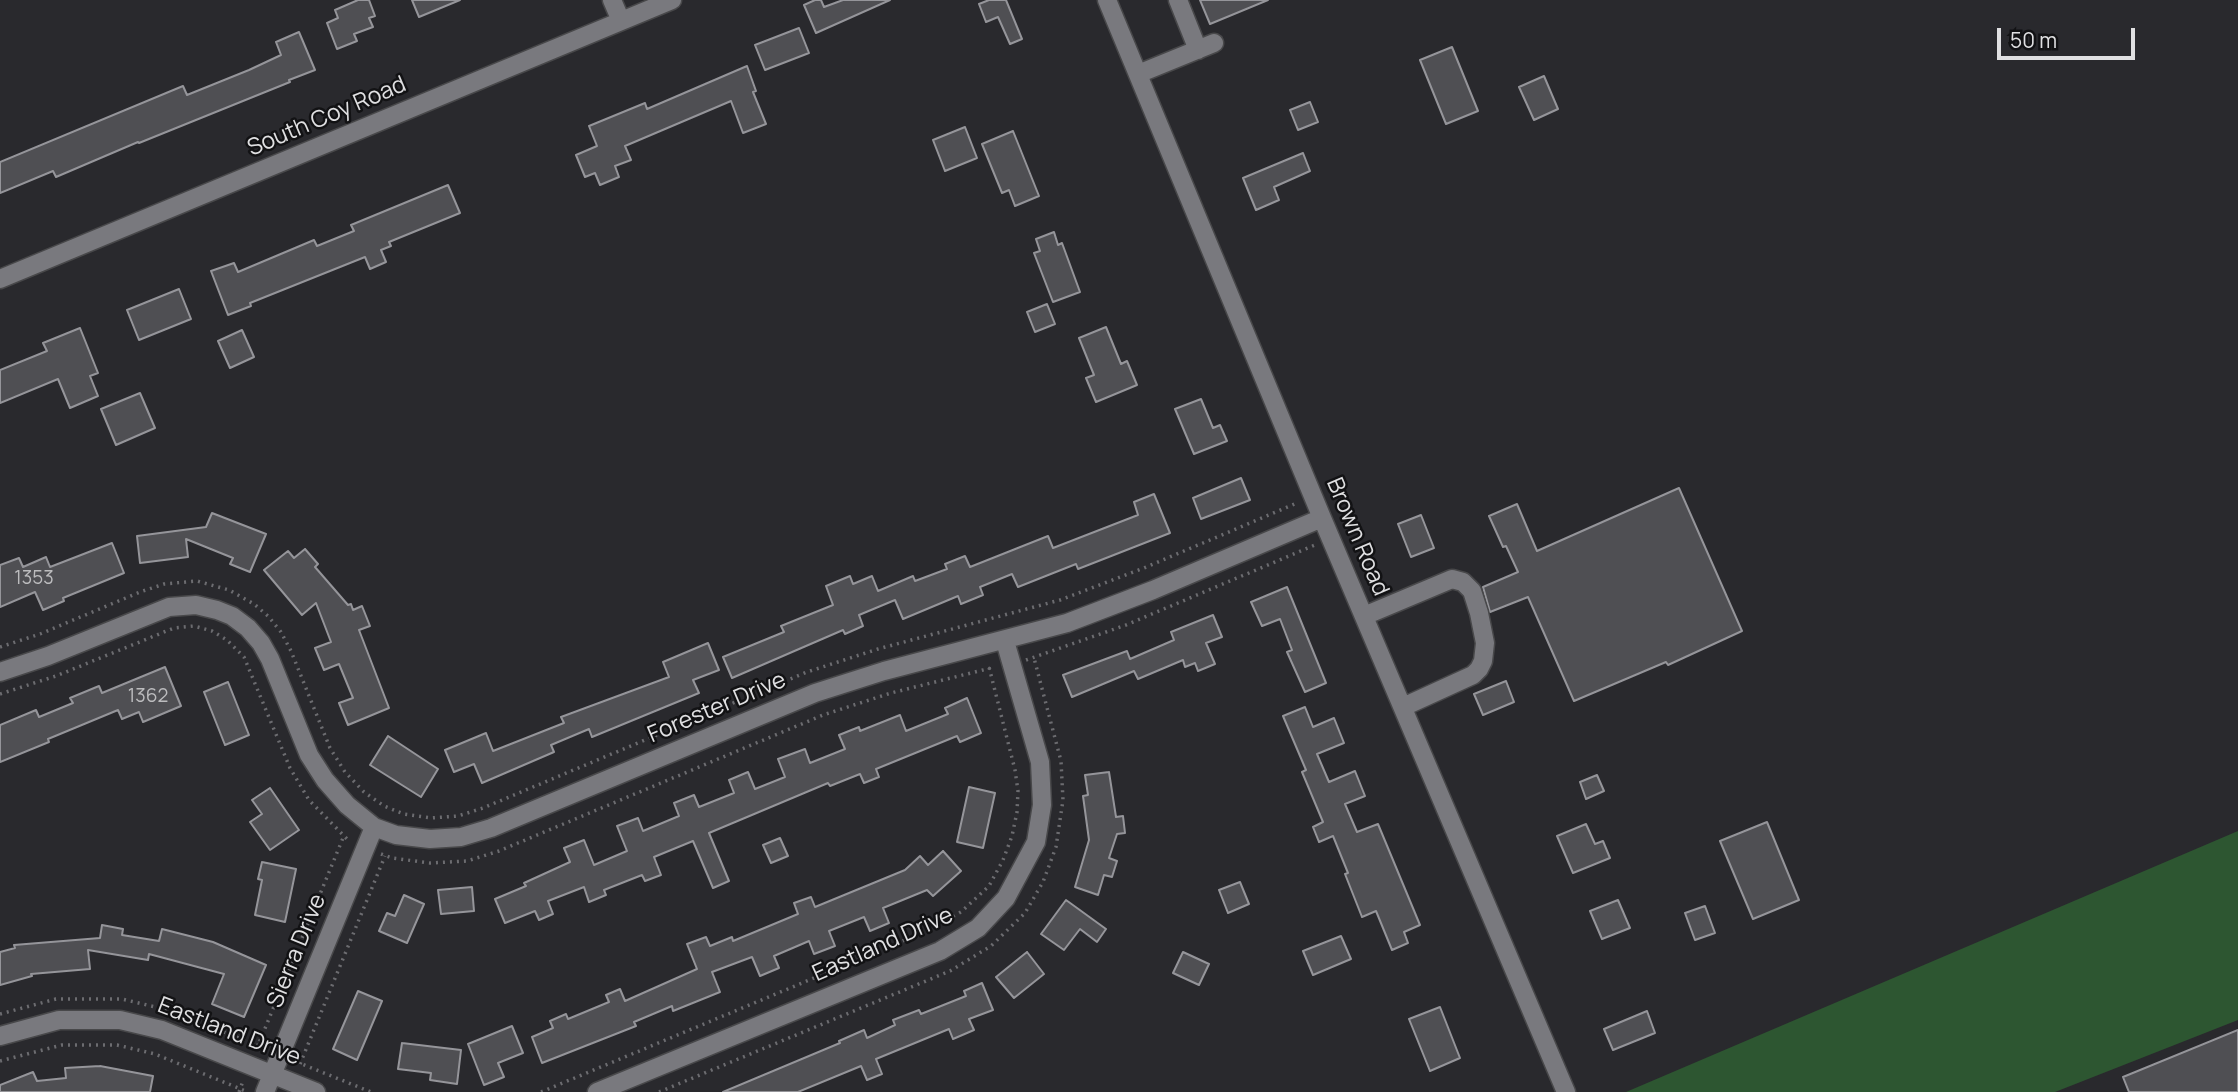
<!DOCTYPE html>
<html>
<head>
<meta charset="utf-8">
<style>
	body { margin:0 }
	#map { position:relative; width:2238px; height:1092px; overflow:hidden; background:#29292d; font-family:Manrope,sans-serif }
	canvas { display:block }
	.scale { position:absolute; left:1997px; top:28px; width:138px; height:32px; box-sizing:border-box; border:4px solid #e0e0e2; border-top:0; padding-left:9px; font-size:21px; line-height:24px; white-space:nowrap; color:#e0e0e2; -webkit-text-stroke:5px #121214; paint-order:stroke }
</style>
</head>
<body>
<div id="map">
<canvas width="2238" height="1092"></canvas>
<div class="scale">50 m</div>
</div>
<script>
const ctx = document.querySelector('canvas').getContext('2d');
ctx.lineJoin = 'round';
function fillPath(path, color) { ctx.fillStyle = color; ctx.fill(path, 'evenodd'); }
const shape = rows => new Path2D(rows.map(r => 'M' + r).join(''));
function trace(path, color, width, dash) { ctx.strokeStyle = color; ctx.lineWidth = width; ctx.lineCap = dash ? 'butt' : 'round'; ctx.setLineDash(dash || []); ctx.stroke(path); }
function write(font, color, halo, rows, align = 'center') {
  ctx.font = font + ' Manrope,sans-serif'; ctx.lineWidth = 5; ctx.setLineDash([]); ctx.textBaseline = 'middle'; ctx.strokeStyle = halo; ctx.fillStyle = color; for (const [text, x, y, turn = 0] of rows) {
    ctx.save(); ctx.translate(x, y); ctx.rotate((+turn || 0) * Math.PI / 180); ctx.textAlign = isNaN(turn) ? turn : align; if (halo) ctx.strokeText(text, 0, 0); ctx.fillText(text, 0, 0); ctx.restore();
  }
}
const green = shape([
	[2238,831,2238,1020,2055,1092,1626,1092]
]);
const building = shape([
	[358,0,369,0,375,16,369,18,373,27,354,34,357,41,337,49,327,23,338,18,335,10,358,0],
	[412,0,460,0,419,17,412,0],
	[815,0,821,0,824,7,843,0,890,0,816,33,804,5,815,0],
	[989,0,1006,0,1022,39,1010,44,998,17,986,22,979,4,989,0],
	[1200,0,1268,0,1210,24,1200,0],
	[799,28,809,53,765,70,755,45,799,28],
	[299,32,315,70,289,80,290,82,139,143,138,142,56,177,53,171,0,193,0,162,183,86,187,95,249,70,281,55,276,42,299,32],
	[1452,47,1478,111,1446,124,1420,60,1452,47],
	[747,66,756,91,753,92,766,124,743,133,731,101,625,146,631,160,615,166,619,177,600,185,595,173,585,177,576,155,597,146,589,126,645,103,647,109,747,66],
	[1544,76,1558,109,1534,120,1519,87,1544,76],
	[1310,102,1318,122,1298,130,1290,110,1310,102],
	[965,127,977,158,945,171,933,140,965,127],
	[1013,131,1039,196,1015,206,1009,190,1002,193,982,144,1013,131],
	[1303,153,1310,171,1274,187,1279,200,1256,210,1243,178,1303,153],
	[448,185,460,213,389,242,391,246,381,250,386,262,370,269,365,257,250,303,251,306,228,315,211,271,234,263,238,272,314,240,317,246,354,231,351,225,448,185],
	[1054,232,1058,245,1062,243,1080,292,1053,302,1034,253,1040,251,1036,239,1054,232],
	[179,289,191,319,139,340,127,310,179,289],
	[1047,304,1055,324,1035,332,1027,312,1047,304],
	[1106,327,1121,364,1127,361,1137,385,1096,402,1086,378,1094,375,1079,338,1106,327],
	[80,328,98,373,90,376,98,396,70,408,58,379,0,403,0,370,47,351,43,343,80,328],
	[242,330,254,357,230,368,218,341,242,330],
	[140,393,155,428,116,445,101,409,140,393],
	[1201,399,1213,428,1220,425,1227,441,1194,454,1175,409,1201,399],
	[1241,478,1250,500,1201,519,1193,498,1241,478],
	[1679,488,1742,631,1668,665,1666,662,1574,701,1528,597,1490,612,1483,587,1518,572,1506,546,1503,547,1489,516,1517,504,1537,551,1679,488],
	[1154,494,1170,533,1078,569,1076,564,1018,587,1012,574,980,587,983,595,961,604,958,596,903,619,895,600,859,615,863,626,845,634,843,630,732,678,723,657,784,632,781,626,833,605,826,586,850,576,853,584,872,576,878,591,913,576,915,581,947,569,945,564,965,556,970,567,1048,536,1053,548,1138,515,1134,502,1154,494],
	[212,513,266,534,250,572,230,564,233,558,186,539,188,557,140,563,137,536,206,527,212,513],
	[1421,515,1434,548,1411,557,1398,524,1421,515],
	[112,543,124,573,63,598,64,601,43,610,35,592,0,607,0,565,19,558,23,567,46,557,50,567,112,543],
	[305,549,318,564,315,567,348,605,351,604,353,610,362,606,370,626,359,630,389,708,348,725,339,703,353,698,339,664,324,670,315,648,331,642,316,603,302,615,264,570,288,551,294,558,305,549],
	[1287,587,1326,683,1305,692,1287,652,1292,650,1280,619,1262,626,1251,602,1287,587],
	[1213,615,1222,637,1206,643,1215,664,1198,671,1195,663,1185,667,1183,660,1138,679,1134,671,1072,697,1063,675,1127,651,1130,659,1174,640,1171,632,1213,615],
	[708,643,719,670,693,680,699,693,592,737,589,729,551,745,554,752,482,783,474,764,454,772,445,750,486,733,493,751,564,723,561,717,669,677,663,662,708,643],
	[165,667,181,706,143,722,139,712,122,719,118,710,48,739,49,742,0,762,0,725,36,710,39,717,73,703,70,698,99,686,102,693,165,667],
	[1506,681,1514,702,1483,715,1474,694,1506,681],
	[228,682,249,735,225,745,204,692,228,682],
	[967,698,981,733,960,742,957,736,876,769,879,777,864,783,860,774,830,786,828,783,709,833,729,881,713,888,693,841,654,857,661,875,645,881,642,875,604,890,606,895,589,902,584,887,548,901,553,914,539,920,535,911,505,923,495,899,526,886,524,883,570,862,564,848,584,840,594,865,627,851,617,826,638,818,643,831,679,816,674,803,694,795,699,807,734,793,729,780,748,772,755,789,785,777,778,759,805,749,810,763,845,749,839,735,859,727,860,731,900,715,906,731,948,714,945,708,967,698],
	[1305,707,1313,727,1334,718,1344,743,1317,754,1329,782,1355,771,1365,796,1345,804,1357,832,1378,824,1420,925,1404,932,1408,943,1392,950,1376,911,1362,917,1345,874,1348,873,1333,836,1319,842,1313,827,1323,822,1302,772,1306,770,1283,716,1305,707],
	[388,736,438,769,421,797,370,765,388,736],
	[1109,772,1116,817,1123,816,1125,833,1117,834,1109,858,1117,861,1112,877,1104,875,1098,895,1075,887,1089,840,1083,796,1088,795,1085,775,1109,772],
	[1597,775,1604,791,1586,799,1580,782,1597,775],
	[969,787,995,793,983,848,957,842,969,787],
	[270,788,299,830,270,850,250,822,262,814,252,800,270,788],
	[1767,822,1799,900,1753,919,1720,841,1767,822],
	[1586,824,1595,844,1603,841,1610,858,1573,873,1557,836,1586,824],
	[780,838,788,856,771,863,763,845,780,838],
	[943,851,961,871,933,896,927,890,883,908,889,923,870,931,864,917,829,931,835,946,814,954,809,941,774,956,779,968,760,976,752,957,712,972,720,992,673,1011,672,1006,634,1022,636,1026,542,1063,532,1037,553,1028,550,1021,566,1014,568,1019,609,1002,606,995,620,989,625,1001,697,969,687,944,706,937,710,946,732,937,733,941,798,914,794,903,811,897,815,907,905,870,920,856,928,865,943,851],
	[262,862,296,869,285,922,255,915,262,880,258,879,262,862],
	[1240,882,1249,904,1228,913,1219,890,1240,882],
	[472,887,474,911,441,914,438,890,472,887],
	[404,895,424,904,407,943,379,931,387,913,395,916,404,895],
	[1066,900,1106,929,1097,942,1080,929,1064,950,1041,934,1066,900],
	[1618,900,1630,928,1602,939,1590,911,1618,900],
	[1705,906,1715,933,1695,940,1685,913,1705,906],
	[102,925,123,929,122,935,159,941,162,929,213,942,266,965,244,1017,212,1004,224,974,149,954,148,960,88,950,90,969,31,974,32,976,0,985,0,952,15,948,14,945,100,938,102,925],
	[1341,936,1351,959,1313,975,1303,951,1341,936],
	[1027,952,1044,974,1014,998,996,977,1027,952],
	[1183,952,1209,964,1199,985,1173,973,1183,952],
	[982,983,993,1010,969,1019,974,1030,953,1039,949,1029,876,1059,882,1074,867,1080,861,1066,798,1092,723,1092,840,1043,839,1041,864,1030,867,1038,895,1025,893,1020,919,1010,921,1014,966,996,964,991,982,983],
	[358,991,382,1001,357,1060,333,1049,358,991],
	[1440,1007,1460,1058,1430,1071,1409,1019,1440,1007],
	[1647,1011,1655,1033,1613,1050,1604,1029,1647,1011],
	[512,1026,523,1053,498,1063,504,1077,484,1085,468,1044,512,1026],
	[2238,1030,2238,1092,2129,1092,2123,1077,2238,1030],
	[402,1043,461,1050,457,1084,430,1080,431,1073,398,1069,402,1043],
	[100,1066,153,1076,150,1092,0,1092,0,1085,33,1072,37,1081,66,1078,65,1068,100,1066]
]);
const path = shape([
	[0,647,40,634,140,592,164,584,197,581,229,590,254,604,268,616,281,632,291,651,330,748,345,772,364,792,384,806,404,814,431,818,458,816,483,808,807,672,878,649,1060,600,1144,568,1297,503],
	[1026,660,1126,625,1315,545],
	[0,694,56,676,174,628,194,626,212,631,227,640,244,657,290,768,309,800,349,841],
	[381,854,392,858,430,863,467,861,499,851,823,715,891,693,995,667],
	[0,1014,56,999,122,999,168,1010,264,1048],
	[257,1048,343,838],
	[0,1061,62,1045,117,1045,155,1054,248,1092],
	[297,1062,371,1092],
	[300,1064,385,856],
	[239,1092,243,1081],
	[541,1092,929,930,961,912,989,886,1003,860,1012,836,1017,812,1018,791,1015,770,989,667],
	[659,1092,950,971,991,946,1025,913,1043,882,1056,847,1063,800,1061,761,1034,658]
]);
const minor = shape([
	[612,0,621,21],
	[1107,0,1322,518,1566,1092],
	[1178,0,1198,50],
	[1138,74,1214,43],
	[0,279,672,0],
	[1364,616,1452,579,1463,582,1472,591,1479,613,1485,643,1483,661,1479,669,1473,675,1403,707],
	[0,672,48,656,169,607,196,605,217,610,232,616,248,628,261,643,270,659,309,755,325,780,347,805,374,827,396,835,430,839,461,837,491,828,815,693,884,671,1067,623,1153,590,1322,518],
	[0,1036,59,1020,120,1020,162,1030,316,1092],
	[265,1092,374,827],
	[597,1092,940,951,978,928,1006,898,1036,842,1042,805,1040,762,1005,641]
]);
const numberNames = [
	["1353",34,579],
	["1362",148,697]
];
const streetNames = [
	["South Coy Road",327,117,-23],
	["Brown Road",1357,537,67],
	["Forester Drive",717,708,-23],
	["Eastland Drive",883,945,-24],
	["Sierra Drive",297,951,-68],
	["Eastland Drive",229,1032,21]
];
fillPath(green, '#2d5631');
fillPath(building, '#4f4f53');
trace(building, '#95959a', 2);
trace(minor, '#48484a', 21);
trace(path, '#6c6c70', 3.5, [2, 5]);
trace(minor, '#79797e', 18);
write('19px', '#bcbcbe', null, numberNames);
write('23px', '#e0e0e2', '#121214', streetNames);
</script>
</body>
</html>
